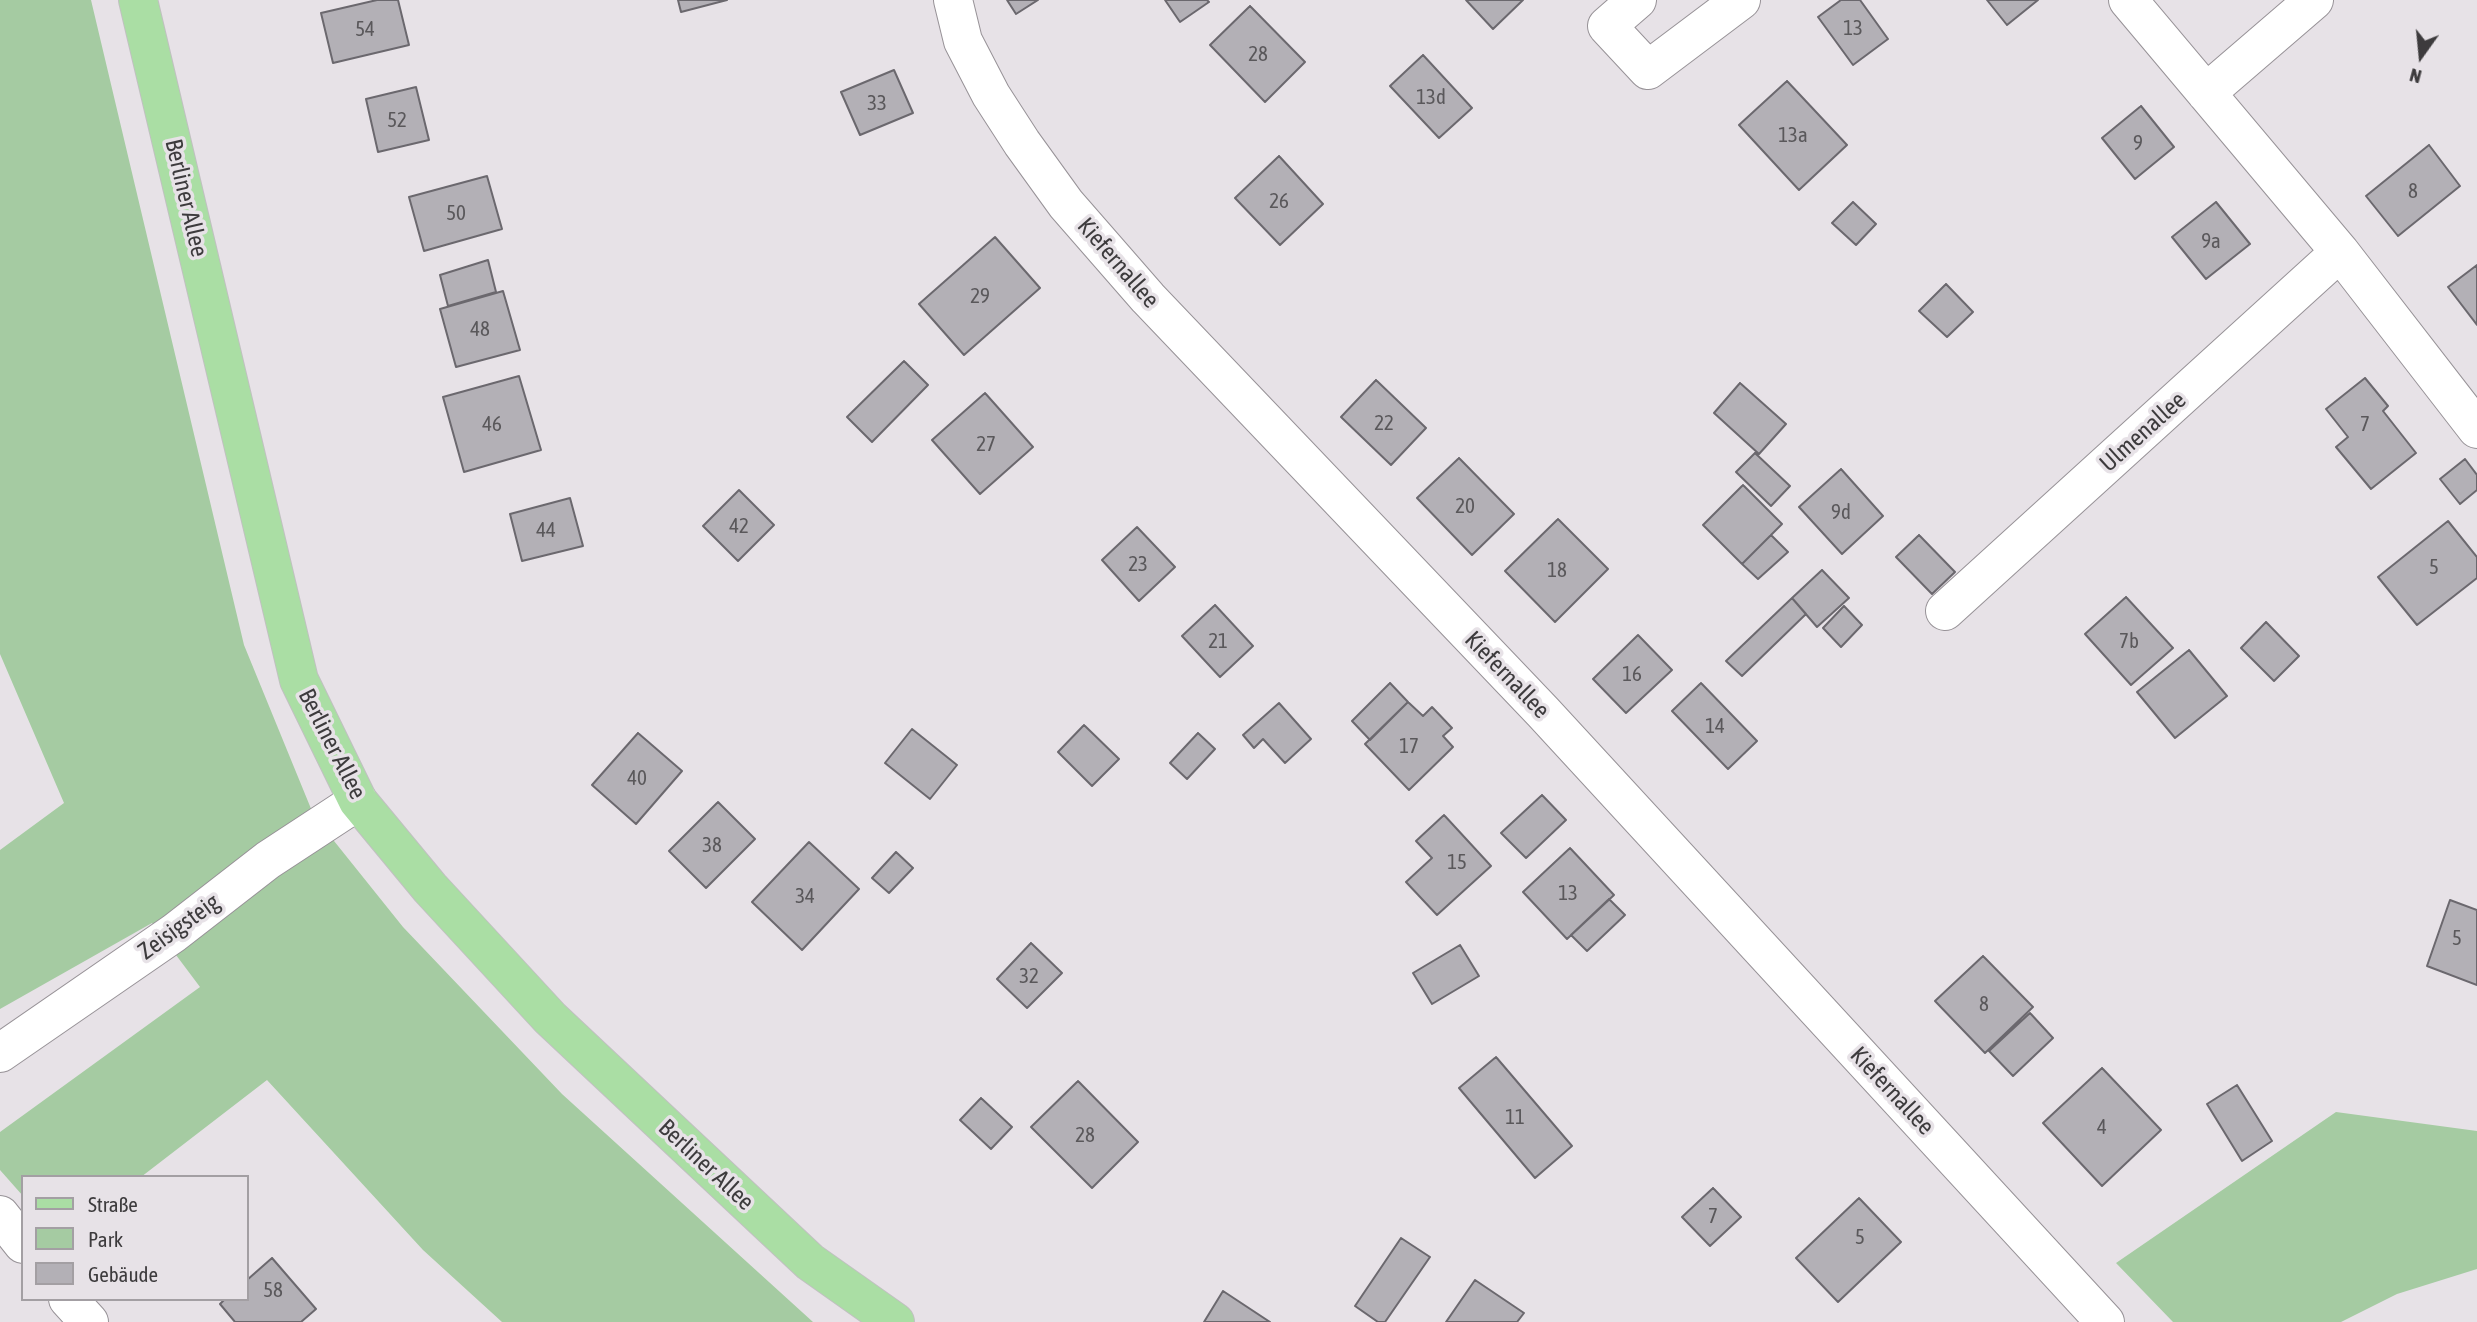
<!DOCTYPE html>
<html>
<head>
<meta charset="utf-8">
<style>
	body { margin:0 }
	#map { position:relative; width:2477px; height:1322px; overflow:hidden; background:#e7e2e7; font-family:"Asap Condensed",sans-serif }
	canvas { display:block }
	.legend { position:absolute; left:21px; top:1175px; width:228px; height:126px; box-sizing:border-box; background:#e7e2e7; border:2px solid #a39fa3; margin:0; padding:9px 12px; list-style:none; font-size:21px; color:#3d3b3d }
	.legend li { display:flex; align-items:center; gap:14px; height:35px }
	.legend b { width:35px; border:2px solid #a39fa3 }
	.north { position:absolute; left:2386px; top:21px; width:70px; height:70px; -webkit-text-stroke:5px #e7e2e7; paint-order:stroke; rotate:195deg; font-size:19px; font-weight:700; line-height:28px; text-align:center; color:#3d3b3d }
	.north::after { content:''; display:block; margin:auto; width:24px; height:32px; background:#3d3b3d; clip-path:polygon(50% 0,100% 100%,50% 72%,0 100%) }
</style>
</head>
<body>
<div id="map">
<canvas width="2477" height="1322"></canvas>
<ul class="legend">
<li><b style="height:9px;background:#aadea4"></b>Straße</li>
<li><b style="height:19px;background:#a5cba2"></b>Park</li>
<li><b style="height:19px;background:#b3b0b6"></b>Gebäude</li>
</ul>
<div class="north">N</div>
</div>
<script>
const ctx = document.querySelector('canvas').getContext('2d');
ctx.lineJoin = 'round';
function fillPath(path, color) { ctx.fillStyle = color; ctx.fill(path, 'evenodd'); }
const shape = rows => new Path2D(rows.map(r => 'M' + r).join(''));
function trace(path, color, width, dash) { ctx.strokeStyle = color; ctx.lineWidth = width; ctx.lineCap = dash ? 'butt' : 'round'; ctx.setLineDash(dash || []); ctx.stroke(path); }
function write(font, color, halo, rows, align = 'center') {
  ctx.font = font + ' "Asap Condensed",sans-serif'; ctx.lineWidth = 7; ctx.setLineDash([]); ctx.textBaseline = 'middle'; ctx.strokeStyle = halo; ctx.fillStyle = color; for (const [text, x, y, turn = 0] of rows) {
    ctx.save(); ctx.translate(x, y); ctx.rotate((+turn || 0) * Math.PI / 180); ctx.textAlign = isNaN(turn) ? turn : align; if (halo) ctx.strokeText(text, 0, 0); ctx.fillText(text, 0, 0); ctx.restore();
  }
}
const green = shape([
	[0,0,91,0,244,645,314,816,403,927,562,1094,813,1322,502,1322,423,1250,267,1080,141,1177,23,1177,23,1196,0,1170,0,1132,200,987,152,923,0,1009,0,850,64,803,0,654],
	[2336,1112,2477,1131,2477,1269,2397,1294,2341,1322,2173,1322,2116,1263]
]);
const building = shape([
	[377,0,398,0,409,45,333,63,321,13,377,0],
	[678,0,727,0,681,12,678,0],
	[1007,0,1038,0,1016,14,1007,0],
	[1165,0,1207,0,1209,2,1180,22,1165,0],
	[1466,0,1523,0,1493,29,1466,0],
	[1841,0,1860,0,1888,39,1853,65,1818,17,1841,0],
	[1987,0,2038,0,2007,25,1987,0],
	[1250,6,1305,62,1265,102,1210,45,1250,6],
	[1423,55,1472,108,1439,138,1390,86,1423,55],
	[894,70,913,113,860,135,841,92,894,70],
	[1787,81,1847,145,1799,190,1739,125,1787,81],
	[416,87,429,140,378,152,366,99,416,87],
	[2141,106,2174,147,2135,179,2102,138,2141,106],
	[2429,145,2460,186,2398,236,2366,196,2429,145],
	[1279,156,1323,204,1280,245,1235,198,1279,156],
	[487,176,502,229,424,251,409,197,487,176],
	[1853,202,1876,224,1856,245,1832,223,1853,202],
	[2216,202,2250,244,2206,279,2172,237,2216,202],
	[995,237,1040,288,964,355,919,304,995,237],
	[488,260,496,292,448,306,440,275,488,260],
	[2477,265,2477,325,2448,287,2477,265],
	[1946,284,1973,312,1947,337,1919,311,1946,284],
	[503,291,520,350,456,367,440,309,503,291],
	[904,361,928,385,872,442,847,417,904,361],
	[519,376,541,450,464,472,443,397,519,376],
	[2365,378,2388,406,2383,411,2416,453,2371,489,2336,447,2348,437,2326,409,2365,378],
	[1376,380,1426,428,1391,465,1341,417,1376,380],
	[1740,383,1786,424,1759,454,1714,413,1740,383],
	[985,393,1033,447,980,494,932,440,985,393],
	[1755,453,1790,486,1771,506,1736,472,1755,453],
	[1459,458,1514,514,1472,555,1417,498,1459,458],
	[2465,459,2477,475,2477,490,2460,504,2440,479,2465,459],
	[1841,469,1883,516,1842,554,1799,507,1841,469],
	[1743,485,1782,524,1742,564,1703,525,1743,485],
	[739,490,774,525,738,561,703,526,739,490],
	[570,498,583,546,522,561,510,514,570,498],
	[1558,519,1608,569,1555,622,1505,571,1558,519],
	[2448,521,2477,557,2477,578,2417,625,2378,577,2448,521],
	[1137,527,1175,567,1139,601,1102,560,1137,527],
	[1771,535,1788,552,1758,579,1742,564,1771,535],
	[1919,535,1955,572,1932,594,1896,557,1919,535],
	[1822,570,1849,598,1817,627,1792,598,1822,570],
	[2126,597,2173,648,2131,685,2085,634,2126,597],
	[1792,598,1806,614,1742,676,1726,661,1792,598],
	[1215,605,1253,646,1220,677,1182,636,1215,605],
	[1844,606,1862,625,1841,647,1823,628,1844,606],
	[2266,622,2299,656,2274,681,2241,648,2266,622],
	[1638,635,1672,670,1626,713,1593,679,1638,635],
	[2189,650,2227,696,2175,738,2137,692,2189,650],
	[1390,683,1408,702,1370,740,1352,721,1390,683],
	[1701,683,1757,741,1728,769,1672,711,1701,683],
	[1408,702,1423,716,1432,707,1452,728,1443,736,1453,747,1409,790,1365,744,1408,702],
	[1279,703,1311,739,1285,763,1263,739,1254,748,1243,735,1279,703],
	[1084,725,1119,759,1092,786,1058,752,1084,725],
	[912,729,957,765,930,799,885,763,912,729],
	[638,733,682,771,636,824,592,785,638,733],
	[1198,733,1215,749,1187,779,1170,763,1198,733],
	[1542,795,1566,820,1526,858,1501,833,1542,795],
	[718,802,755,839,706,888,669,851,718,802],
	[1444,815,1491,866,1437,915,1406,882,1432,858,1416,841,1444,815],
	[809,842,859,889,802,950,752,902,809,842],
	[1570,848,1614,895,1567,939,1523,892,1570,848],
	[896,852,913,868,889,893,872,878,896,852],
	[1609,899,1625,915,1587,951,1571,935,1609,899],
	[2450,900,2477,910,2477,985,2427,966,2450,900],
	[1031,943,1062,973,1027,1008,997,979,1031,943],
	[1460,945,1479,976,1432,1004,1413,973,1460,945],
	[1983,956,2033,1007,1985,1053,1935,1001,1983,956],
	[2030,1013,2053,1038,2013,1076,1989,1051,2030,1013],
	[1496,1057,1572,1146,1535,1178,1459,1088,1496,1057],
	[2102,1068,2161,1130,2102,1186,2043,1123,2102,1068],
	[1078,1081,1138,1142,1092,1188,1031,1127,1078,1081],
	[2237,1085,2272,1141,2242,1161,2207,1104,2237,1085],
	[981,1098,1012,1127,991,1149,960,1120,981,1098],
	[1713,1188,1741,1217,1710,1246,1682,1217,1713,1188],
	[1859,1198,1901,1242,1838,1302,1796,1258,1859,1198],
	[1401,1238,1430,1257,1385,1322,1378,1322,1355,1306,1401,1238],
	[272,1258,316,1309,301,1322,235,1322,220,1304,225,1299,247,1299,247,1280,272,1258],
	[1475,1280,1524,1313,1517,1322,1446,1322,1475,1280],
	[1223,1291,1270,1322,1204,1322,1223,1291]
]);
const minor = shape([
	[953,0,963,41,991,95,1022,143,1066,204,1148,298,1543,712,2105,1322],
	[1637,0,1607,26,1648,70,1741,0],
	[2128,0,2340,252,2477,429],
	[2206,93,2314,0],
	[1945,611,2340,252],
	[0,1053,174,933,268,860,358,801],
	[0,1215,23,1244],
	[68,1299,89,1322]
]);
const major = shape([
	[138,0,299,680,358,801,430,888,550,1018,810,1262,895,1322]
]);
const numberNames = [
	["13",1853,28],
	["54",365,29],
	["28",1258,54],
	["13d",1431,97],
	["33",877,103],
	["52",397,120],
	["13a",1793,135],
	["9",2138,143],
	["8",2413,191],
	["26",1279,201],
	["50",456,213],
	["9a",2211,241],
	["29",980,296],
	["48",480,329],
	["22",1384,423],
	["46",492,424],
	["7",2365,424],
	["27",986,444],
	["20",1465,506],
	["9d",1841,512],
	["42",739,526],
	["44",546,530],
	["23",1138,564],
	["5",2434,567],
	["18",1557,570],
	["21",1218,641],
	["7b",2129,641],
	["16",1632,674],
	["14",1715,726],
	["17",1409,746],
	["40",637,778],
	["38",712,845],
	["15",1457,862],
	["13",1568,893],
	["34",805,896],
	["5",2457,938],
	["32",1029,976],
	["8",1984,1004],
	["11",1515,1117],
	["4",2102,1127],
	["28",1085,1135],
	["7",1713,1216],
	["5",1860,1237],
	["58",273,1290]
];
const streetNames = [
	["Berliner Allee",186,198,77],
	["Kiefernallee",1118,263,49],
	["Ulmenallee",2143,432,-42],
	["Kiefernallee",1507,675,46],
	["Berliner Allee",332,744,63],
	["Zeisigsteig",179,927,-36],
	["Kiefernallee",1892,1091,47],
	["Berliner Allee",706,1165,43]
];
fillPath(green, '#a5cba2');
fillPath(building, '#b3b0b6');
trace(building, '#6b686e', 2);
trace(minor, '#979297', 40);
trace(major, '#c1c0c1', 40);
trace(minor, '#fff', 38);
trace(major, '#aadea4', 38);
write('21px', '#5a585b', null, numberNames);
write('24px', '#3d3b3d', '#e7e2e7', streetNames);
</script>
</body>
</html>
